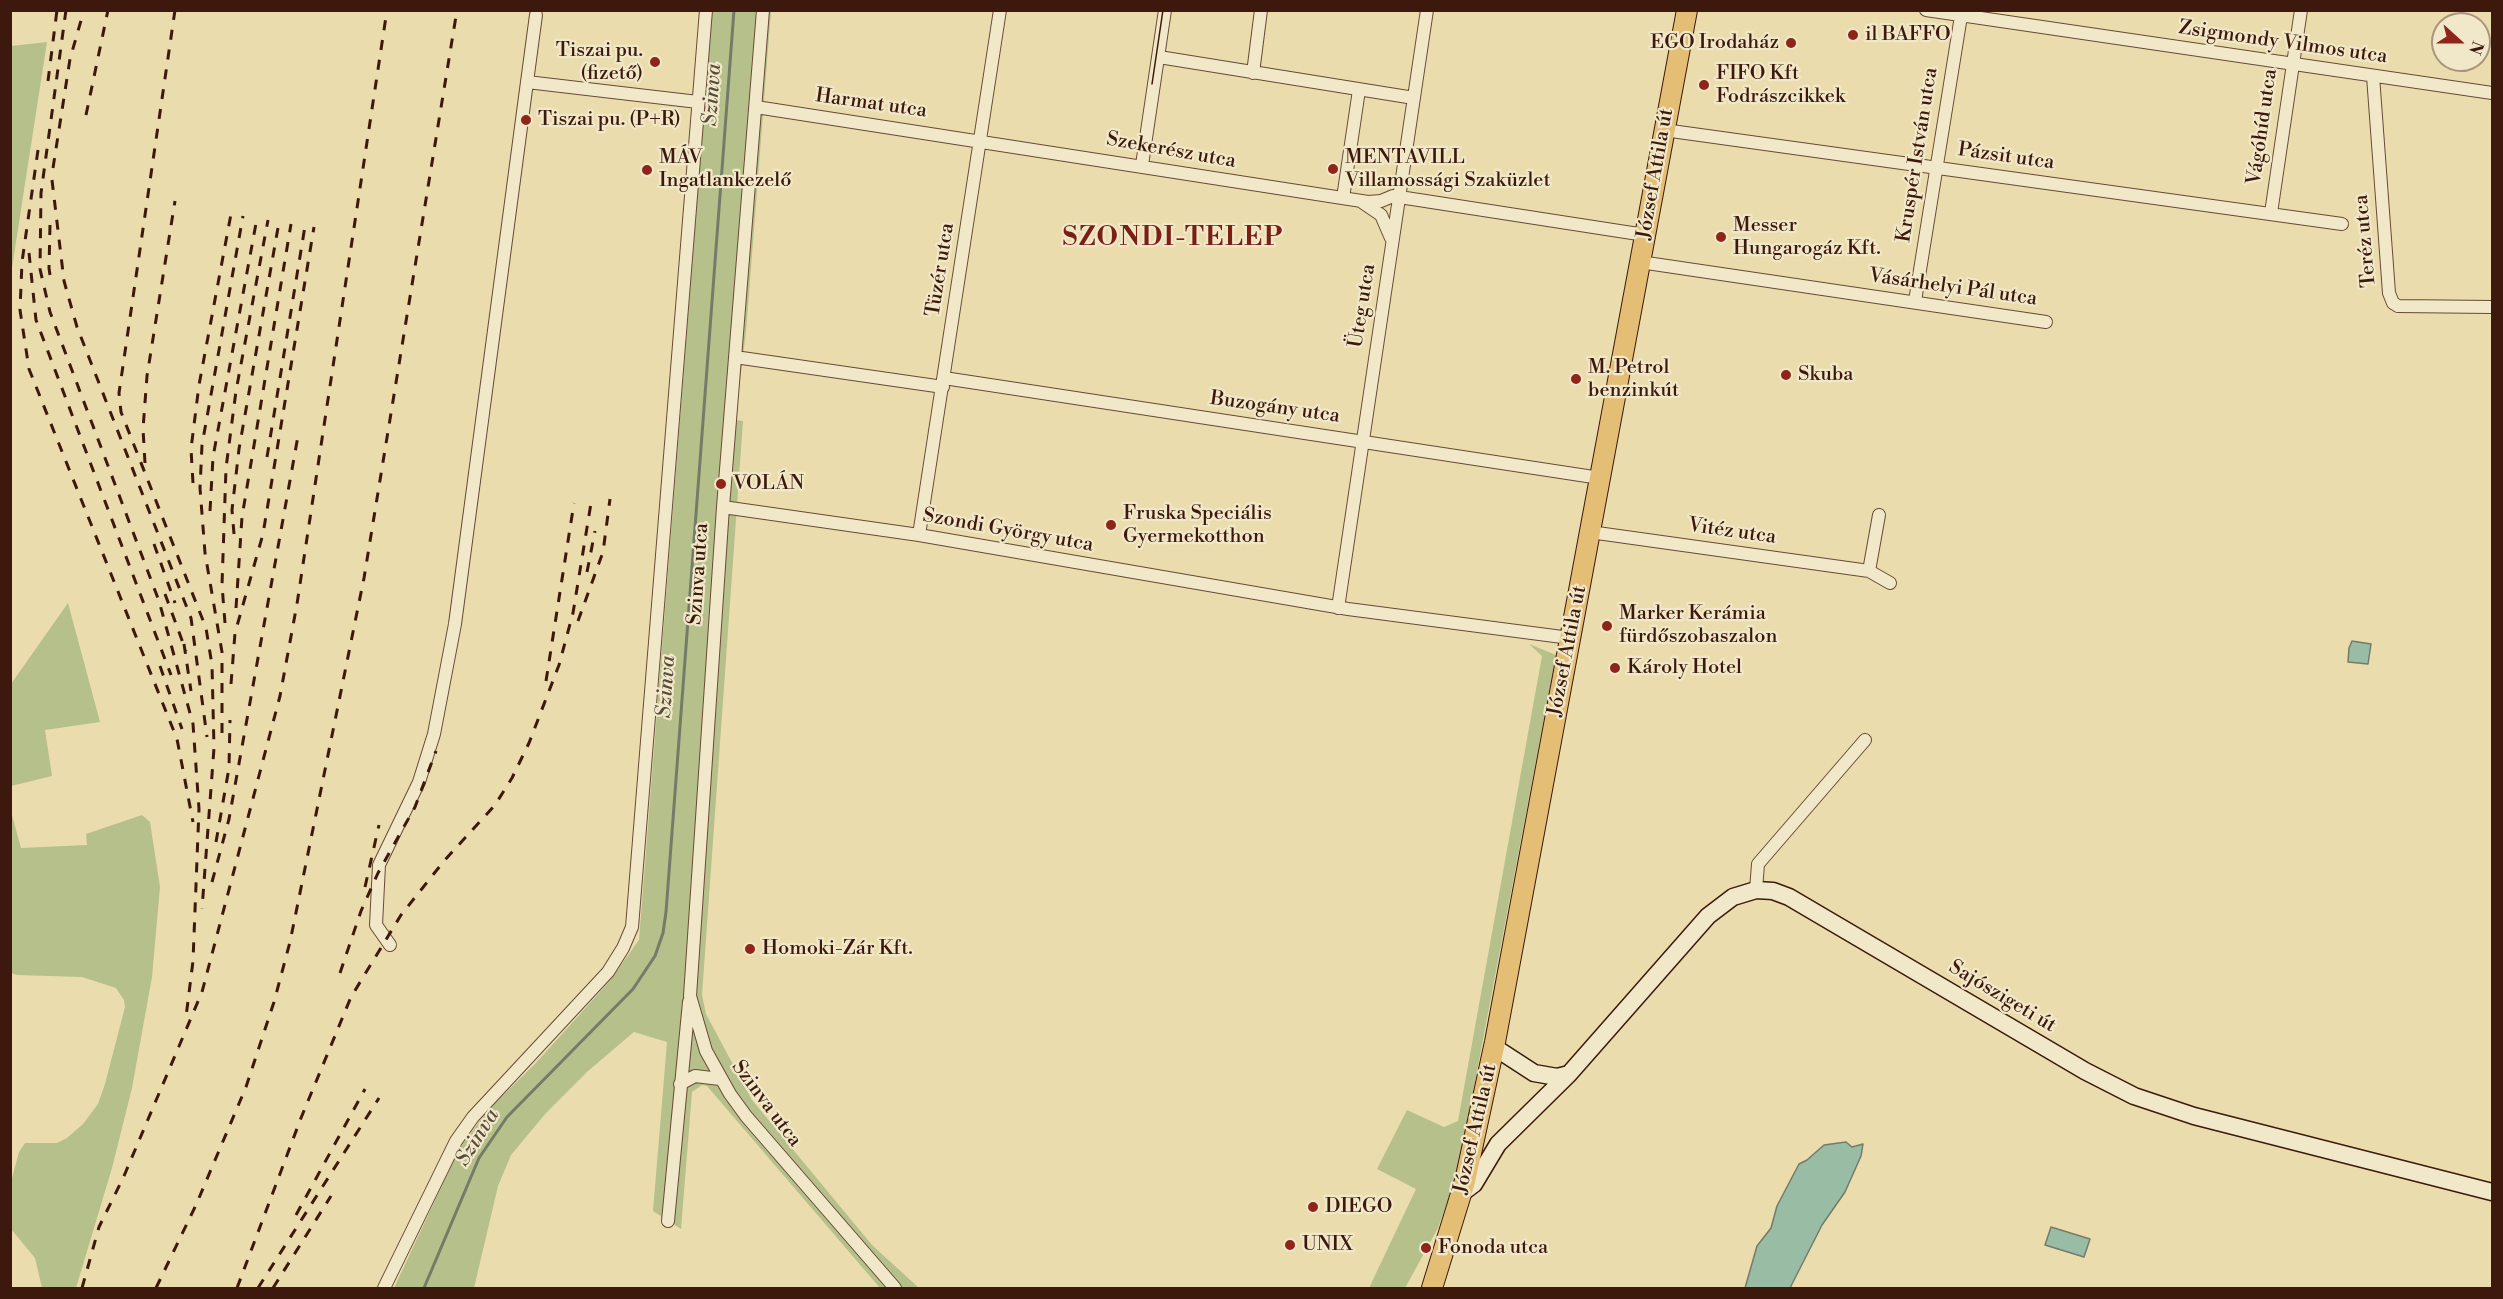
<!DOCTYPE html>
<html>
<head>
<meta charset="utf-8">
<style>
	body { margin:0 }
	#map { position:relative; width:2503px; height:1299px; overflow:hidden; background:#eadcad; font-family:"Libre Bodoni",serif }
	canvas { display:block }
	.frame { position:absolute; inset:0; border:12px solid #3c190c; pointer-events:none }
	.north { position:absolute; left:2431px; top:12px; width:60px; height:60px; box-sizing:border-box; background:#f1e8ca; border:2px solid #a9957e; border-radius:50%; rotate:111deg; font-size:16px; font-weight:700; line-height:24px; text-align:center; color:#3c190c }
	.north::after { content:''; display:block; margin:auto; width:21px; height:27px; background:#8f2418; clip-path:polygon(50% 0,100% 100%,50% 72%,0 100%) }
</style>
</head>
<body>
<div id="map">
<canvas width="2503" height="1299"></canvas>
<div class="frame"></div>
<div class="north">N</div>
</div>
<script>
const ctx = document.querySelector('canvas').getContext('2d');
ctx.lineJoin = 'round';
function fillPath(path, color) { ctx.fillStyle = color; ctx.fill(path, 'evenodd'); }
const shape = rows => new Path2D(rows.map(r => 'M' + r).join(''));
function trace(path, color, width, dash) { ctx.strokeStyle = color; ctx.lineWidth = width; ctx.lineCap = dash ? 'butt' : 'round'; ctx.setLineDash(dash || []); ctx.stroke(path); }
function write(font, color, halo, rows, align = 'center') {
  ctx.font = font + ' "Libre Bodoni",serif'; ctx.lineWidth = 4.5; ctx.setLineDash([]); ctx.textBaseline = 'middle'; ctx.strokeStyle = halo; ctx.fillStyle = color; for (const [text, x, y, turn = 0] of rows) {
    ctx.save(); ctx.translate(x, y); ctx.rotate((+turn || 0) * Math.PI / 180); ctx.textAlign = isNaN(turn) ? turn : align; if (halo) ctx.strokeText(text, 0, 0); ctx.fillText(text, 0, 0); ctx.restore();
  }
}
const green = shape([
	[712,11,771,11,746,332,735,420,743,421,702,995,706,1014,752,1100,872,1245,919,1288,880,1288,707,1086,702,1085,692,1092,681,1229,653,1211,667,1042,634,1032,588,1071,546,1113,511,1155,498,1186,474,1288,394,1288,459,1149,488,1110,534,1065,608,983,639,940],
	[47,42,11,274,11,46],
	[68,603,100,722,45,730,52,776,11,786,11,684],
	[1529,644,1556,655,1458,1171,1438,1228,1405,1288,1369,1288,1416,1189,1377,1169,1407,1110,1444,1127,1458,1121,1542,656],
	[10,808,21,848,87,845,86,834,142,815,150,822,160,887,152,977,132,1088,112,1168,76,1288,42,1288,35,1258,11,1229,11,1182,19,1152,25,1143,57,1143,67,1138,83,1124,98,1104,105,1084,125,1007,124,1000,116,988,82,977,17,975,11,973]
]);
const water = shape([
	[2352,641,2371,644,2368,664,2348,662,2349,648,2352,641],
	[1846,1142,1852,1147,1863,1144,1861,1156,1845,1192,1822,1225,1790,1288,1745,1288,1757,1246,1771,1228,1777,1206,1799,1164,1807,1160,1824,1145,1846,1142],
	[2051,1227,2090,1239,2084,1257,2045,1245,2051,1227]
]);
const stream = shape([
	[424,1288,479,1158,507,1117,633,989,655,956,663,933,666,912,734,10]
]);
const street = shape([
	[763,10,723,507,690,996,706,1051,730,1094,746,1116,895,1288],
	[1926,10,2492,93],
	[1159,57,1414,98],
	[1253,73,1261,10],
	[2373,76,2389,293,2393,303,2398,306,2492,307],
	[527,82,536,15],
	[756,107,1368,202,1381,201,1393,196,1645,235],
	[1664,130,2342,224],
	[1142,165,1165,10],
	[1343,198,1359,90],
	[1362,202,1381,215,1391,238],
	[2271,213,2301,10],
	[1640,262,2046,322],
	[1915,301,1961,16],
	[735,357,943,387],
	[944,378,1600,478],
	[723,507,919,535,1348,609,1570,638],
	[1590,532,1869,571,1890,583],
	[919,535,1000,10],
	[1869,571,1879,515],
	[1338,608,1427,10],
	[1756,890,1758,864,1865,740],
	[390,945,376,925,379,865,419,782,434,734,455,624,527,82,698,102],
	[680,1084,695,1076,720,1079],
	[668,1221,689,1002],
	[384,1288,456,1141,473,1117,608,972,623,948,632,927,706,10]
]);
const secondary = shape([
	[1494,1047,1534,1073,1557,1077,1569,1074],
	[1462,1193,1474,1184,1498,1144,1569,1074,1708,916,1733,897,1756,890,1773,891,1789,897,2085,1071,2134,1096,2194,1116,2492,1192]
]);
const primary = shape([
	[1432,1288,1465,1181,1495,1042,1687,10]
]);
const tram = shape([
	[1152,84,1163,10]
]);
const rail = shape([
	[66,10,41,193,40,269,50,312,159,601,193,724,199,809,193,961,186,1017],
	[175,10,119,393,121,412,206,628,212,665,214,748,202,909],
	[48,81,57,10],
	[86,115,108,10],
	[38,150,22,262,20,310,29,369,177,739,193,822],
	[53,168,70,59,84,10],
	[52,180,64,281,77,327,191,618,207,737],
	[50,225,49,268,51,282],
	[29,253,36,320,171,675],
	[267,457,305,226],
	[145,463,143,429,147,376,175,201],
	[193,483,191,449,199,385,231,214],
	[210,511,213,457,257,218],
	[234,534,232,510,239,449,279,222],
	[154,544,175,603],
	[587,572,595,531],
	[165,594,186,651],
	[236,608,242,517,291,224],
	[578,621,603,552,610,499],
	[225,623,222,585,226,468,236,391,268,220],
	[184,644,191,691],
	[160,666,182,729],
	[546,681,574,503],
	[231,684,235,633,263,534,314,227],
	[222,733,222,652,205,553,200,488,202,445,243,216],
	[216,842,229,768,230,720],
	[212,882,229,819,298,436],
	[365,887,379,825],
	[340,973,361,911,378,873,415,807,436,751],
	[296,1215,365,1089],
	[82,1288,99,1227,124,1176,202,992,280,696,297,604,387,10],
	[156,1288,196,1205,246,1087,274,1002,290,942,364,578,457,10],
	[237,1288,301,1118,351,997,401,915,444,861,495,805,512,778,529,743,559,665,573,613,592,497],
	[258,1288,379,1098],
	[273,1288,331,1196]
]);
const markers = [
	[1853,35,6,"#8f2418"],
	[1791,43,6,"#8f2418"],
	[655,62,6,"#8f2418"],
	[1704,85,6,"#8f2418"],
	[526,120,6,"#8f2418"],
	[1333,169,6,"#8f2418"],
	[647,170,6,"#8f2418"],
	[1721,237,6,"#8f2418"],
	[1786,375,6,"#8f2418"],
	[1576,379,6,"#8f2418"],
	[721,484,6,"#8f2418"],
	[1111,525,6,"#8f2418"],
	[1607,626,6,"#8f2418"],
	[1615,668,6,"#8f2418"],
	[750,949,6,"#8f2418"],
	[1313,1207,6,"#8f2418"],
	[1290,1245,6,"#8f2418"],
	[1426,1248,6,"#8f2418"]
];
const poiNames = [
	["il BAFFO",1865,35],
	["EGO Irodaház",1779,43,"right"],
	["Tiszai pu.",643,51,"right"],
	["(fizető)",643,74,"right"],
	["FIFO Kft",1716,74],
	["Fodrászcikkek",1716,97],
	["Tiszai pu. (P+R)",538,120],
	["MÁV",659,158],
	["Ingatlankezelő",659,181],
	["MENTAVILL",1345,158],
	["Villamossági Szaküzlet",1345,181],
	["Messer",1733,226],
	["Hungarogáz Kft.",1733,249],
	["M. Petrol",1588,368],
	["benzinkút",1588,391],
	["Skuba",1798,375],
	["VOLÁN",733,484],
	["Fruska Speciális",1123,514],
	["Gyermekotthon",1123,537],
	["Marker Kerámia",1619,614],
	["fürdőszobaszalon",1619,637],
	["Károly Hotel",1627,668],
	["Homoki-Zár Kft.",762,949],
	["DIEGO",1325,1207],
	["UNIX",1302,1245],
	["Fonoda utca",1438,1248]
];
const streetNames = [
	["Zsigmondy Vilmos utca",2283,43,8],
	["Harmat utca",871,104,8],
	["Vágóhíd utca",2263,127,-82],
	["Szekerész utca",1171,151,10],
	["Kruspér István utca",1918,155,-81],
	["Pázsit utca",2006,157,8],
	["József Attila út",1656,174,-80],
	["Teréz utca",2366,241,-95],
	["Tüzér utca",941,270,-81],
	["Vásárhelyi Pál utca",1953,288,8],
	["Üteg utca",1363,306,-81],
	["Buzogány utca",1275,408,8],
	["Szondi György utca",1008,531,10],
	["Vitéz utca",1732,532,8],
	["Szinva utca",699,574,-86],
	["József Attila út",1568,651,-79],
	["Sajószigeti út",2002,997,31],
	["Szinva utca",766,1104,53],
	["József Attila út",1476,1129,-77]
];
const waterNames = [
	["Szinva",713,95,-86],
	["Szinva",667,687,-86],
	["Szinva",478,1138,-58]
];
const districtNames = [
	["SZONDI-TELEP",1173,239]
];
fillPath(green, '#b5c08b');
fillPath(water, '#99bca5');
trace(water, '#747b68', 1.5);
trace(stream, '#747b68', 3);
trace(street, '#684a34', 14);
trace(secondary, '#3c190c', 19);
trace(primary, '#3c190c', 22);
trace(street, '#f1e8ca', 12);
trace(secondary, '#f1e8ca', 16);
trace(primary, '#e5be76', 20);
trace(tram, '#3c190c', 1.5);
trace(rail, '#3c190c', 3, [10, 10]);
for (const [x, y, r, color] of markers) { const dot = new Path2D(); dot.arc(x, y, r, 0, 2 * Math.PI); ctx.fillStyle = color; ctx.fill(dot); trace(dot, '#f1e8ca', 2); }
write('20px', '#3c190c', '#f1e8ca', poiNames, 'left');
write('20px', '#3c190c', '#f1e8ca', streetNames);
write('italic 21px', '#584a3a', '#f1e8ca', waterNames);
ctx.letterSpacing = '1.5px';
write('bold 26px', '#7a1f14', '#f1e8ca', districtNames);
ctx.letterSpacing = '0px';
</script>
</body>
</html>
